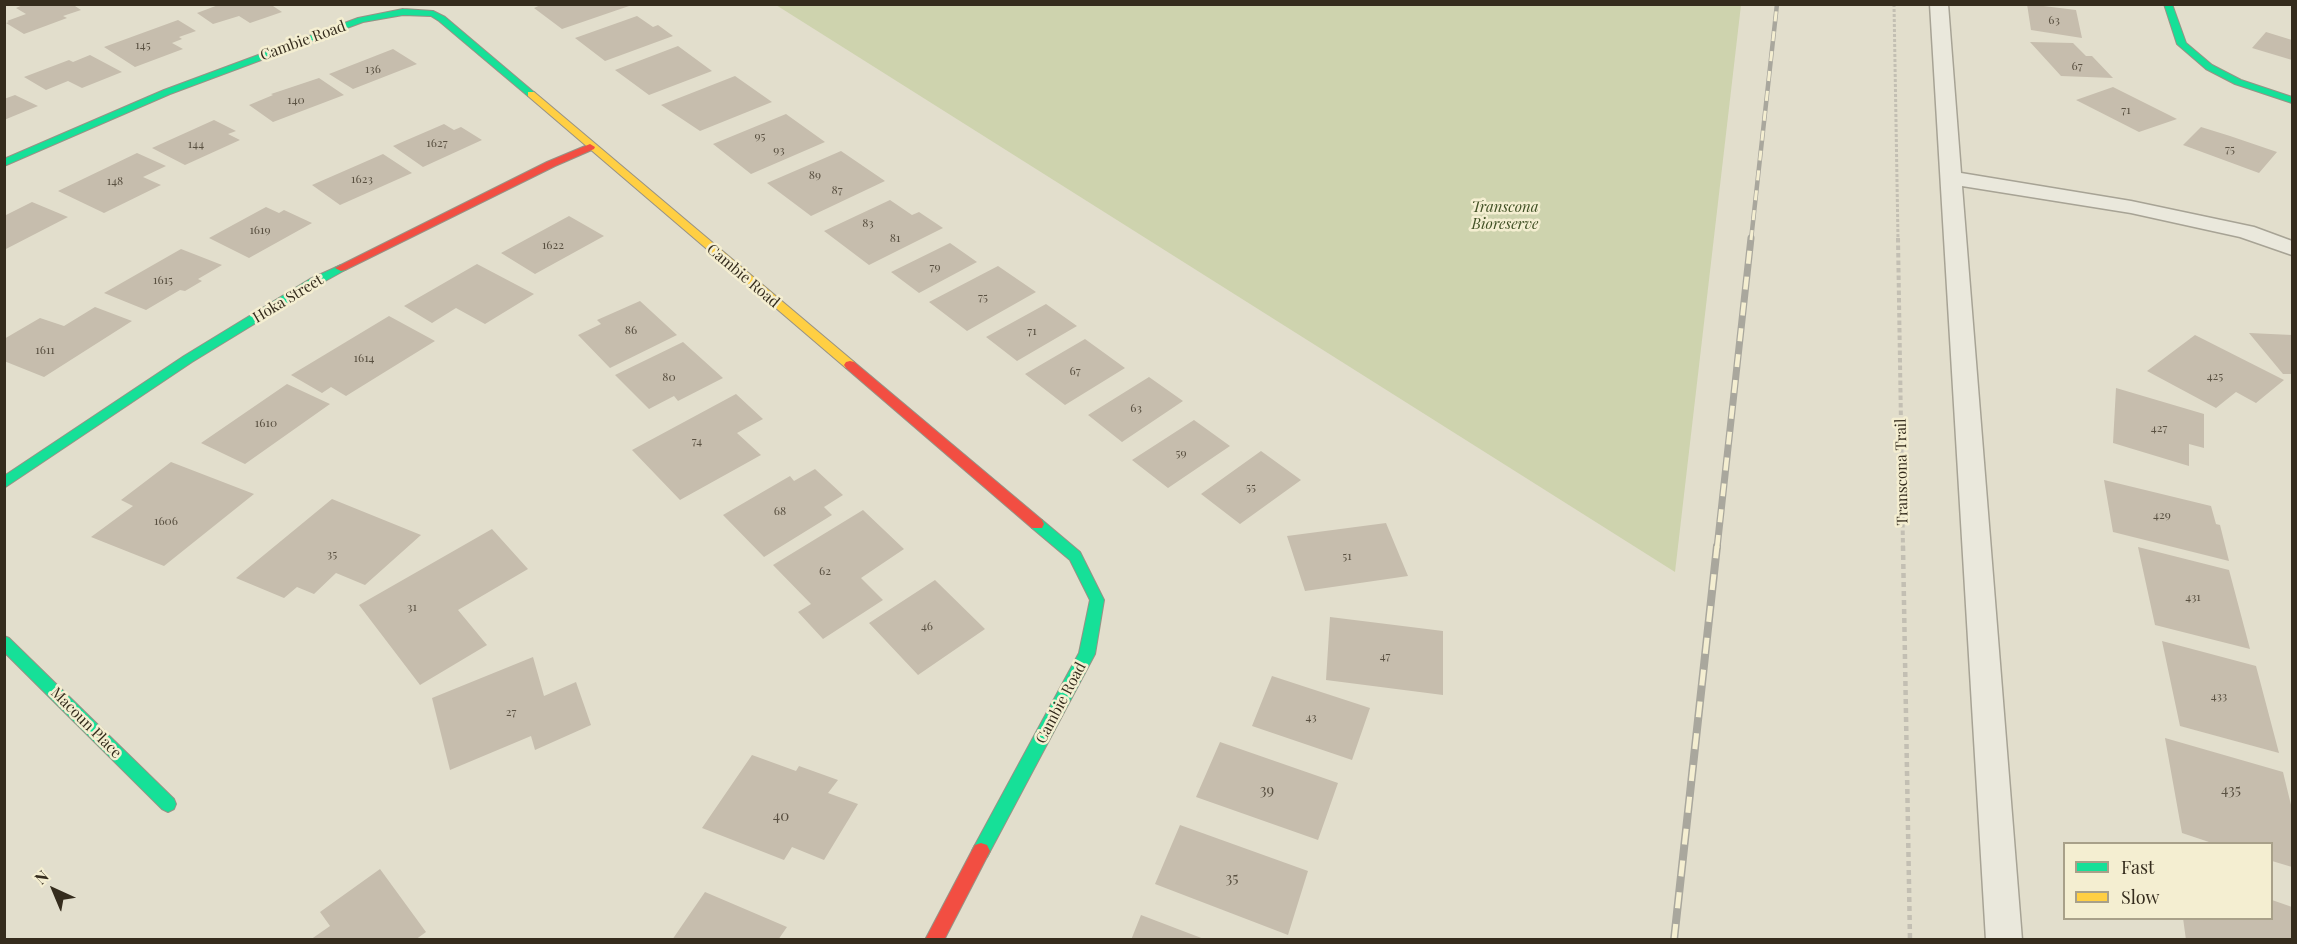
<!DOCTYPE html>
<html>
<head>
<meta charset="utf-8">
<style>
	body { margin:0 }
	#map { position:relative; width:2297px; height:944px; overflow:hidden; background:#e2decc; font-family:"Playfair Display",serif }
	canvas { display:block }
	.frame { position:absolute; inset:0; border:6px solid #352c1d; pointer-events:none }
	.legend { position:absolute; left:2063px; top:842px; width:210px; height:78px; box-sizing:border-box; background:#f4eed1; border:2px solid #a8a089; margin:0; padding:8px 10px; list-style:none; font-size:18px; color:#352c1d }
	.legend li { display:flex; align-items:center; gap:12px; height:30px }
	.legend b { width:30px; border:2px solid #a8a089 }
	.north { position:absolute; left:24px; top:860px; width:60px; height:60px; -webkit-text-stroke:4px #f4eed1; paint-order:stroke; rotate:316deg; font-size:16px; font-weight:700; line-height:24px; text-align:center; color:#352c1d }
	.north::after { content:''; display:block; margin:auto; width:21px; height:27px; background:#352c1d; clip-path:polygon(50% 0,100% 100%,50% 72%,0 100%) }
</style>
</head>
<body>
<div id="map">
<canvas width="2297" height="944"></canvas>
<div class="frame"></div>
<ul class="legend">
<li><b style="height:8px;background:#16e098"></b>Fast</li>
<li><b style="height:8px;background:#ffcf43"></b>Slow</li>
</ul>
<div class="north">N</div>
</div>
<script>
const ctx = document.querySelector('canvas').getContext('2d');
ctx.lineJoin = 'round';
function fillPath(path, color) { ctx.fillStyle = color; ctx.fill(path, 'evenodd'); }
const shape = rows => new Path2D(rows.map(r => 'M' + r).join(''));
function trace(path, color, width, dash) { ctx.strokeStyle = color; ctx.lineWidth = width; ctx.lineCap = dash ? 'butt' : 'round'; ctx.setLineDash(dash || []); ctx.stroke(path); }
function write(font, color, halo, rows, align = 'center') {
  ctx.font = font + ' "Playfair Display",serif'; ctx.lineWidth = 5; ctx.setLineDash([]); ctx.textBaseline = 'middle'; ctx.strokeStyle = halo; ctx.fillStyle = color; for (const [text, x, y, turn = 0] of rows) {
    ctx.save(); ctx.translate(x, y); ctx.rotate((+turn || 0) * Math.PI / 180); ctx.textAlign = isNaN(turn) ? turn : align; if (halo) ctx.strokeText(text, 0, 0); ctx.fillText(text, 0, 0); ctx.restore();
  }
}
const green = shape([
	[776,5,1741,5,1675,572]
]);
const building = shape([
	[25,4,72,4,81,10,63,16,67,18,24,34,6,23,9,22,7,21,26,14,16,8],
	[221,4,270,4,282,12,250,23,239,16,213,24,197,13],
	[543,4,632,4,632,5,562,29,534,8],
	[2027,4,2076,10,2082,38,2031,30],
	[637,16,653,27,658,25,673,36,605,61,575,38],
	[178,20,196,31,179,37,182,39,172,43,183,49,135,67,104,47],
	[2266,32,2292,40,2292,60,2252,48],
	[2030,42,2073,43,2086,56,2092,56,2113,78,2061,76],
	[678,46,712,71,649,95,615,70],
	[393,49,417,64,353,89,329,74],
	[90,55,122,72,82,88,68,81,46,90,24,77,69,60,73,62],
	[735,76,772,102,700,131,661,105],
	[319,78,344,95,273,122,249,105,273,95,271,94],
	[2113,87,2177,119,2139,132,2076,100],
	[15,95,38,106,4,120,4,99],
	[786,114,825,142,751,174,713,144],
	[214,120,236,131,228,134,240,140,185,165,152,148],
	[444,124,454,130,461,127,482,140,423,167,393,146],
	[2201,127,2230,136,2277,152,2259,173,2183,145],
	[841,151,885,181,811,216,767,183],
	[137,153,166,166,143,177,161,185,104,213,58,191],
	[383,154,412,173,340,205,312,185],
	[890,200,912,215,919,212,943,228,869,265,824,231],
	[32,202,68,217,4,250,4,216],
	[266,207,279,213,284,210,312,223,249,258,209,238],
	[569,216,604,236,535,274,501,253],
	[950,243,977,262,919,293,891,272],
	[181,249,222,265,198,279,202,281,185,291,180,290,146,310,104,293],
	[477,264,534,294,485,324,456,308,432,323,404,306],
	[998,266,1036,292,967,331,929,302],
	[640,301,677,335,610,368,578,335,601,324,597,320],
	[1046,304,1077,326,1017,361,986,337],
	[95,307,132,321,44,377,4,361,4,339,40,318,64,326],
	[389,316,435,341,346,396,331,387,322,393,291,375],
	[2249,333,2292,335,2292,374,2283,374],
	[2195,335,2284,380,2256,403,2236,392,2216,408,2147,371],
	[1085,339,1125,368,1065,405,1025,374],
	[683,342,723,378,678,401,674,396,649,409,615,375],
	[1149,377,1183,401,1122,442,1088,415],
	[287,384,330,404,245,464,201,443],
	[2116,388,2204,414,2204,448,2189,444,2189,466,2113,443],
	[736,394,763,419,737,433,761,455,680,500,632,450],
	[1194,420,1230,446,1168,488,1132,460],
	[1261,451,1301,480,1240,524,1201,494],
	[171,462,254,494,164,566,91,537,133,506,121,500],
	[815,469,843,495,824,507,832,515,764,557,723,515,790,476,794,481],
	[2104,480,2211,506,2216,524,2220,525,2229,561,2113,532],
	[332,499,421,535,365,585,336,573,314,594,297,587,284,598,236,578],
	[863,510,904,549,861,578,883,600,823,639,798,612,811,604,773,565],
	[1386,523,1408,576,1305,591,1287,536],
	[492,529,528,569,458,610,487,645,420,685,359,605],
	[2138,547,2229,570,2250,649,2155,625],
	[935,580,985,629,918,675,869,623],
	[1330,617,1443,631,1443,695,1326,680],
	[2162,641,2256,666,2279,753,2180,726],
	[533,657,544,696,576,682,591,725,535,750,531,736,450,770,432,698],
	[1272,676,1370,708,1352,760,1252,726],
	[2165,738,2283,772,2292,809,2292,867,2272,861,2272,844,2215,844,2182,833],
	[1220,742,1338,783,1318,840,1196,797],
	[752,755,796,771,799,766,838,780,828,793,858,804,824,860,792,847,784,860,702,828],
	[1180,825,1308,871,1288,935,1155,884],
	[380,869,426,932,415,940,310,940,330,926,320,912],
	[705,892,787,927,778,940,672,940],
	[2272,900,2292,907,2292,940,2186,940,2183,918,2272,918],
	[1141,915,1204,939,1204,940,1131,940]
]);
const pathFar2 = shape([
	[1894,4,1898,240]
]);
const pathFar1 = shape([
	[1898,238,1903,548]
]);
const path = shape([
	[1903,546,1910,940]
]);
const lane = shape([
	[1930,4,1948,4,1961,173,2131,201,2254,227,2292,241,2292,255,2240,237,2131,213,1962,186,2022,940,1986,940,1930,4]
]);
const fast = shape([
	[2164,4,2172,4,2186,43,2212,65,2241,80,2292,97,2292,103,2235,84,2206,69,2177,44,2164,4],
	[403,9,433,11,445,17,536,94,528,96,439,21,431,16,403,15,363,22,170,94,4,166,4,159,164,90,358,18,403,9],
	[341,265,347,268,345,270,318,285,192,362,4,488,4,476,184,356,310,279,341,265],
	[1037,519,1042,520,1080,552,1104,600,1095,654,987,857,981,859,975,857,972,851,975,845,1079,653,1090,600,1070,560,1032,528,1030,524,1032,520,1037,519],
	[4,636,9,638,174,799,176,804,174,809,168,812,162,809,4,652,4,636]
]);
const slow = shape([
	[528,92,534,92,854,362,856,365,854,368,846,368,528,96,528,92]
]);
const jam = shape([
	[590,144,595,147,594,149,555,166,345,270,341,271,335,268,547,162,590,144],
	[850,361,854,362,1042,520,1044,524,1042,528,1032,528,846,368,844,365,846,362,850,361],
	[981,843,987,845,990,851,944,940,925,940,975,845,981,843]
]);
const railFar2 = shape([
	[1751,240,1777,4]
]);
const railFar1 = shape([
	[1717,548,1751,238]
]);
const rail = shape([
	[1674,940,1717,546]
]);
const numberNames = [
	["63",2054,20],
	["145",143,45],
	["67",2077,66],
	["136",373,69],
	["140",296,100],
	["71",2126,110],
	["95",760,136],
	["1627",437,143],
	["144",196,144],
	["75",2230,149],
	["93",779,150],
	["89",815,175],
	["1623",362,179],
	["148",115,181],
	["87",837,190],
	["83",868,223],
	["1619",260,230],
	["81",895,238],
	["1622",553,245],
	["79",935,267],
	["1615",163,280],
	["75",983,297],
	["86",631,330],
	["71",1032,331],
	["1611",45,350],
	["1614",364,358],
	["67",1075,371],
	["425",2215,376],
	["80",669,377],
	["63",1136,408],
	["1610",266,423],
	["427",2159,428],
	["74",697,441],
	["59",1181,453],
	["55",1251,487],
	["68",780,511],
	["429",2162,515],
	["1606",166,521],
	["35",332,554],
	["51",1347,556],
	["62",825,571],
	["431",2193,597],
	["31",412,607],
	["46",927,626],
	["47",1385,656],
	["433",2219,696],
	["27",511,712],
	["43",1311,717]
];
const streetNames = [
	["Cambie Road",303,41,-20],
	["Cambie Road",743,276,40],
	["Hoka Street",288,299,-31],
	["Transcona Trail",1902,472,-91],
	["Cambie Road",1061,703,-62],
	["Macoun Place",86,723,45]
];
const parkNames = [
	["Transcona",1505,207],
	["Bioreserve",1505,224]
];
const nearNumbernames = [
	["39",1267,790],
	["435",2231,790],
	["40",781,816],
	["35",1232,878]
];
fillPath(green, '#ced3ae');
fillPath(building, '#c6bdad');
trace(lane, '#a7a395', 3);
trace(fast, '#979285', 2);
trace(slow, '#979285', 2);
trace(jam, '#979285', 2);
trace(pathFar2, '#c3bfb3', 3, [3, 2]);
trace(pathFar1, '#c3bfb3', 4, [4.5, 3]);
trace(path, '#c3bfb3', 4.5, [5, 4]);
fillPath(lane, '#eae8dc');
fillPath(fast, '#16e098');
fillPath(slow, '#ffcf43');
fillPath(jam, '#f24e42');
trace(railFar2, '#a9a79d', 4.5);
trace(railFar1, '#a9a79d', 7);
trace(rail, '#a9a79d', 8);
trace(railFar2, '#f4eed1', 3, [10]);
trace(railFar1, '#f4eed1', 4.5, [13]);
trace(rail, '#f4eed1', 5, [16]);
write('12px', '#595041', null, numberNames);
write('15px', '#352c1d', '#f4eed1', streetNames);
write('italic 15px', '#415125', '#f4eed1', parkNames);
write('15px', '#595041', null, nearNumbernames);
</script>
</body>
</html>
